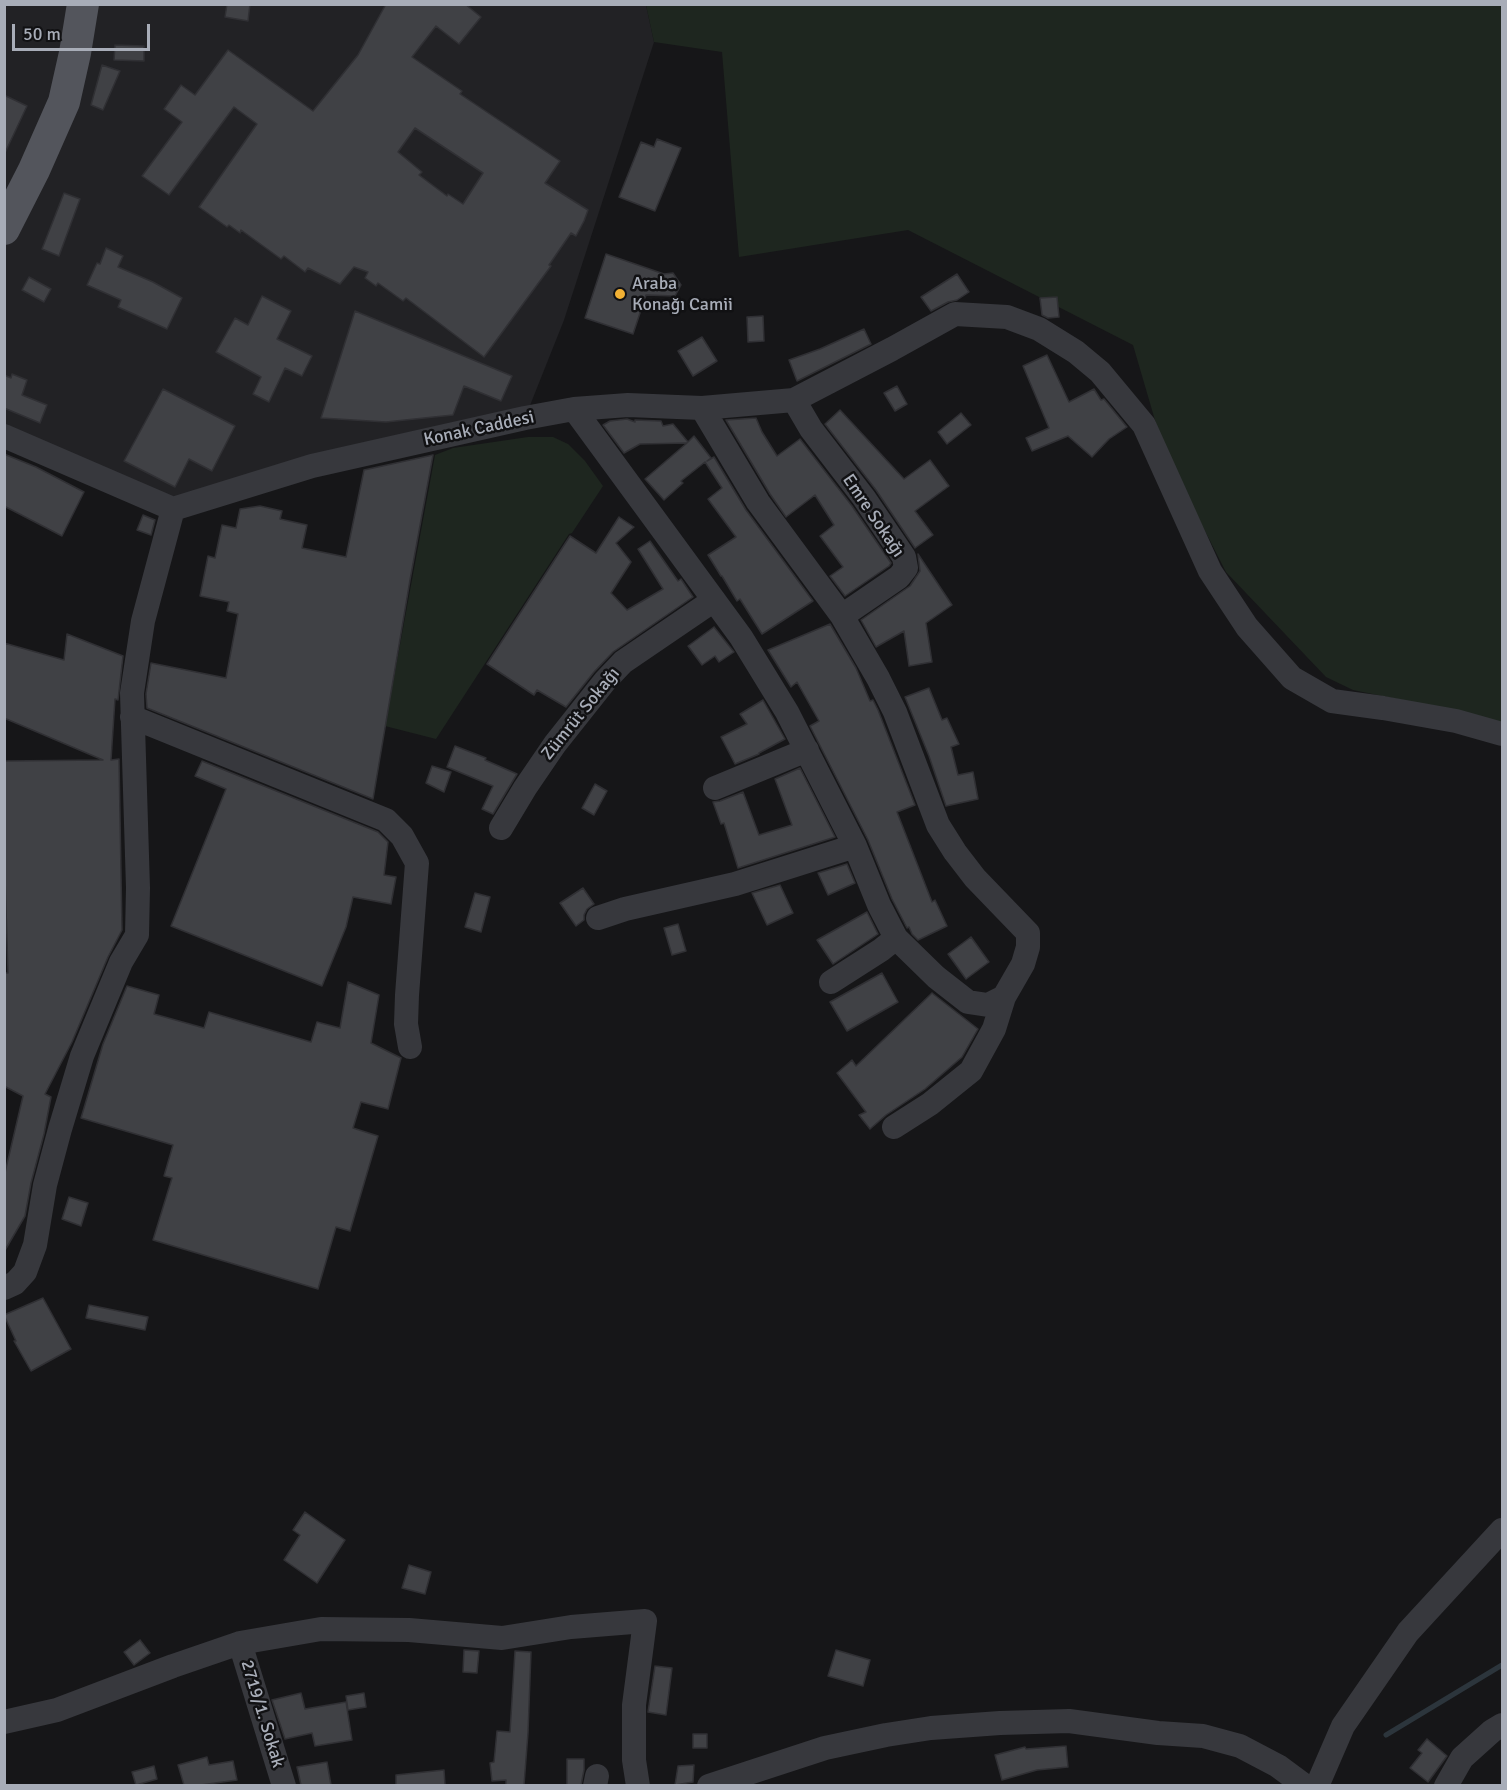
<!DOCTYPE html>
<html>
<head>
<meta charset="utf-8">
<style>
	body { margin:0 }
	#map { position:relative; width:1507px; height:1790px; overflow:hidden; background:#161618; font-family:Signika,sans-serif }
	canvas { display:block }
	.frame { position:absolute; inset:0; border:6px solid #a8adb8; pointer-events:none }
	.scale { position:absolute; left:12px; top:24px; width:138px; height:27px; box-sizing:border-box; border:3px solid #a8adb8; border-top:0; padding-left:8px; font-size:18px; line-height:21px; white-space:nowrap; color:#a8adb8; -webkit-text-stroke:4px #111113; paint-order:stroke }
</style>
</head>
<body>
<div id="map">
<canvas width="1507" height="1790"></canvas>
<div class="frame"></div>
<div class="scale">50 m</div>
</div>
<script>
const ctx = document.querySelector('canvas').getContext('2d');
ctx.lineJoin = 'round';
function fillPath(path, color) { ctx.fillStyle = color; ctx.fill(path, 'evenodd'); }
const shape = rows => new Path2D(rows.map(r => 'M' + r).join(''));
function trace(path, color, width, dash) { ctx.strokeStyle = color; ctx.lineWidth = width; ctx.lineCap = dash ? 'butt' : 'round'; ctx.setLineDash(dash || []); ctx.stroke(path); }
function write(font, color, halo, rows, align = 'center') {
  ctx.font = font + ' Signika,sans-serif'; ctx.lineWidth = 5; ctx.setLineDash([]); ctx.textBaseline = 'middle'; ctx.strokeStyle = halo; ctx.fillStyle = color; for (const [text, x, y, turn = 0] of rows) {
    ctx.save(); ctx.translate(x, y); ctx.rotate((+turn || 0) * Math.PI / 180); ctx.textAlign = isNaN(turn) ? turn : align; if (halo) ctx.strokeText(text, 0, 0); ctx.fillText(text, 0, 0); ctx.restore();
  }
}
const built = shape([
	[5,5,646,5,654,42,564,320,525,418,173,509,5,436]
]);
const green = shape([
	[646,5,1502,5,1502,725,1460,712,1353,690,1326,677,1226,572,1164,451,1133,345,908,230,739,257,722,52,654,42],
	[528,437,553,437,568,444,585,461,603,486,572,533,569,534,436,739,385,726,435,455,453,448]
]);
const stream = shape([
	[1386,1735,1502,1665]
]);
const building = shape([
	[227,4,250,4,248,21,225,17,227,4],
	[386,4,465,4,481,17,459,44,436,26,412,57,462,91,460,94,560,161,545,183,588,210,584,221,576,236,571,233,549,265,551,266,484,357,406,298,403,301,378,283,376,286,365,278,368,272,354,267,340,284,308,268,305,272,284,256,281,259,241,230,240,233,229,225,227,227,199,207,257,124,234,107,169,195,142,176,182,122,164,109,181,85,195,95,228,50,313,111,358,55,386,4],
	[415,128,483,173,463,204,448,194,447,196,419,175,422,172,398,152,415,128],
	[115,45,144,46,144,61,114,60,115,45],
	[102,65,120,71,103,110,91,105,102,65],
	[4,95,27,106,4,155,4,95],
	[657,139,681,148,655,211,619,197,641,142,654,147,657,139],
	[64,193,80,199,59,256,42,249,64,193],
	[106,248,123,256,118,267,153,282,182,298,167,329,118,307,121,300,87,285,97,263,100,264,106,248],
	[606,254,664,274,673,273,681,285,675,296,646,295,633,334,585,318,606,254],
	[957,274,969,292,957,300,948,302,931,311,921,297,957,274],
	[29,277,51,289,44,302,22,290,29,277],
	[262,296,291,311,277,339,312,356,302,376,285,368,269,402,253,394,261,377,216,352,235,318,248,325,262,296],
	[1057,297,1059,317,1048,318,1042,315,1040,298,1057,297],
	[355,311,512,376,501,401,464,386,453,415,386,422,321,418,355,311],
	[763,316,764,341,748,342,747,317,763,316],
	[864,329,871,344,797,381,789,360,820,349,864,329],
	[702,337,717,361,693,376,678,351,702,337],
	[1047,355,1069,402,1094,389,1101,400,1104,399,1127,427,1109,439,1092,457,1068,436,1032,451,1026,438,1049,428,1023,366,1047,355],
	[12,374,27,380,22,395,47,405,40,423,4,408,4,375,11,378,12,374],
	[897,386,907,404,895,411,884,393,897,386],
	[163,389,235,426,212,471,189,459,175,487,124,461,163,389],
	[840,410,904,479,930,460,949,486,915,511,933,535,915,548,876,490,825,424,840,410],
	[961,413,971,425,947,444,938,432,961,413],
	[756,418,762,432,777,456,800,439,852,506,891,563,889,566,845,596,830,576,843,567,820,536,834,525,815,495,786,517,770,494,726,420,756,418],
	[627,419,635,422,635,420,661,421,663,426,673,424,688,442,694,436,711,458,707,461,714,457,746,510,813,601,762,634,740,599,737,601,722,576,721,576,708,555,736,537,708,499,722,488,705,462,681,481,683,483,664,500,645,479,687,443,640,444,624,453,603,425,610,421,627,419],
	[4,454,36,467,84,492,62,536,4,506,4,454],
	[433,455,410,580,373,799,147,708,146,694,151,663,226,678,238,614,227,611,229,602,200,596,208,556,215,558,222,525,236,528,240,509,260,506,282,511,280,519,307,525,302,548,346,557,364,470,433,455],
	[143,515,155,520,151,535,137,530,143,515],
	[619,517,634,527,616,543,631,562,611,593,627,610,663,589,638,549,650,541,678,581,681,579,693,597,613,652,594,672,566,707,537,690,534,695,487,664,570,536,596,553,619,517],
	[918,554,952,605,926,623,932,662,909,666,904,631,876,647,861,620,910,586,920,571,918,554],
	[830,624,856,668,870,701,873,700,878,710,915,805,897,812,932,902,935,900,947,926,918,940,912,934,909,927,907,928,892,899,868,840,810,726,819,721,797,682,791,687,768,650,830,624],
	[714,627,734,652,719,662,715,656,702,665,688,646,714,627],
	[67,634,123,656,118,700,115,699,111,760,119,759,122,930,108,957,72,1042,45,1094,51,1097,44,1134,31,1183,25,1216,4,1252,4,1177,23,1096,4,1086,4,973,8,973,4,845,4,761,103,760,4,718,4,643,64,660,67,634],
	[929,688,942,720,947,718,959,744,951,747,958,775,973,772,978,799,946,806,929,756,905,697,929,688],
	[763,700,785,739,759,753,759,754,735,764,721,737,747,724,740,714,763,700],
	[455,746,486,758,485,760,517,774,493,814,482,809,493,786,447,767,455,746],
	[202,761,378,832,388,842,384,875,396,877,391,904,353,897,346,927,322,986,171,926,226,789,195,776,202,761],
	[432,766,451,772,444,792,426,783,432,766],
	[800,768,835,837,738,868,724,823,721,824,713,802,720,801,743,792,759,835,792,825,775,779,800,768],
	[595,784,607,791,594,815,582,808,595,784],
	[847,864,855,883,828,895,818,873,847,864],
	[780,885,793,913,767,925,752,893,780,885],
	[583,888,594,904,587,909,584,915,584,920,576,926,560,903,583,888],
	[475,893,490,897,481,932,465,927,475,893],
	[867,912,878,934,833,964,817,940,867,912],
	[678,924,686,951,672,955,664,928,678,924],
	[971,937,989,962,966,979,948,954,971,937],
	[882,973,898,1002,847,1031,830,1002,882,973],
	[348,982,379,995,371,1043,401,1058,388,1109,361,1102,353,1128,378,1136,350,1231,336,1227,318,1289,153,1240,172,1178,164,1176,173,1145,81,1118,103,1044,127,986,159,995,154,1014,204,1028,209,1012,311,1042,317,1022,340,1028,348,982],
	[932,993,978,1029,962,1057,925,1089,886,1115,870,1129,859,1115,866,1112,837,1073,852,1060,856,1066,932,993],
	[69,1197,88,1203,81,1226,62,1219,69,1197],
	[43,1298,71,1349,31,1371,14,1341,16,1341,4,1315,43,1298],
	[89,1305,148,1317,145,1330,86,1318,89,1305],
	[305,1512,345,1540,317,1583,284,1560,300,1535,293,1530,305,1512],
	[409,1565,431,1572,425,1594,402,1588,409,1565],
	[140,1640,150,1653,134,1665,124,1652,140,1640],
	[464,1650,479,1651,477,1673,463,1672,464,1650],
	[836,1650,870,1660,863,1686,828,1676,836,1650],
	[515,1651,531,1652,528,1733,524,1785,506,1785,506,1780,492,1781,490,1763,494,1762,497,1731,510,1732,515,1651],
	[655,1666,672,1668,666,1715,648,1712,655,1666],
	[301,1693,305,1709,346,1702,352,1740,315,1746,312,1733,285,1739,272,1700,301,1693],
	[364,1693,366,1707,348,1710,346,1696,364,1693],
	[693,1734,707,1734,707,1748,693,1748,693,1734],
	[1427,1739,1447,1756,1428,1782,1410,1768,1422,1753,1418,1750,1427,1739],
	[1066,1746,1068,1767,1037,1770,1002,1780,995,1755,1025,1747,1026,1749,1066,1746],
	[207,1757,209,1765,233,1761,237,1780,201,1785,184,1785,178,1765,207,1757],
	[567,1759,584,1759,584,1770,581,1785,567,1785,567,1759],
	[327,1762,331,1785,301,1785,297,1767,327,1762],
	[694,1765,693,1782,675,1785,678,1766,694,1765],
	[154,1766,157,1779,136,1785,132,1772,154,1766],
	[444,1770,445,1785,396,1785,396,1775,444,1770]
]);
const minor = shape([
	[794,400,811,429,864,498,904,557,906,568,899,577,842,616],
	[574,409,741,637,787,712,855,846,879,905,896,938,936,977,968,1002,988,1005,1004,997,1023,964,1028,947,1028,933,975,878,955,852,938,825,895,712,878,678,842,616,758,502,702,408],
	[4,436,173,509,312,466,525,418,574,409,628,405,702,408,794,400,892,349,955,314,1007,317,1039,329,1076,352,1100,372,1144,425,1210,571,1247,627,1292,678,1332,701,1383,708,1456,721,1502,734],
	[132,717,386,820,402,836,417,863,407,995,406,1024,410,1047],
	[715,788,807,750],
	[501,828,525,788,555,744,605,681,623,662,714,600],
	[598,918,625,909,735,884,855,846],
	[831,982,881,950,896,938],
	[894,1127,930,1104,971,1071,994,1029,1004,997],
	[4,1288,15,1283,25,1272,35,1245,45,1185,60,1129,82,1056,121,962,137,935,138,888,132,693,143,621,173,509],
	[240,1643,284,1786],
	[4,1722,57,1710,173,1666,240,1643,321,1629,409,1630,502,1638,571,1627,645,1621,634,1705,634,1760,638,1786],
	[595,1786,597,1776],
	[709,1786,825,1748,886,1735,931,1728,1000,1723,1069,1721,1158,1733,1203,1736,1240,1746,1278,1766,1305,1786],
	[1317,1786,1343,1726,1408,1632,1502,1530],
	[1446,1786,1462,1758,1492,1731,1502,1725]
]);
const major = shape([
	[4,229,34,170,64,102,75,53,83,4]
]);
const markers = [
	[620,294,6,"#f2b134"]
];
const poiNames = [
	["Araba",632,284],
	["Konağı Camii",632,305]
];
const streetNames = [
	["Konak Caddesi",479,429,-12],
	["Emre Sokağı",873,516,56],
	["Zümrüt Sokağı",581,714,-51],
	["2719/1. Sokak",262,1714,73]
];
fillPath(built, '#222225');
fillPath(green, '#1e261f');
trace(stream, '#2c353c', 5);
fillPath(building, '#404145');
trace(building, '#303034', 1.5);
trace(minor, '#37383d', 24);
trace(major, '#53555c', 32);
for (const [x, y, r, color] of markers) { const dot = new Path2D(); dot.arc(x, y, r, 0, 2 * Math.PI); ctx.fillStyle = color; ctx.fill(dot); trace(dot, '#111113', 2); }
write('18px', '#a8adb8', '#111113', poiNames, 'left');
write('18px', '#a8adb8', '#111113', streetNames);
</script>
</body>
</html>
